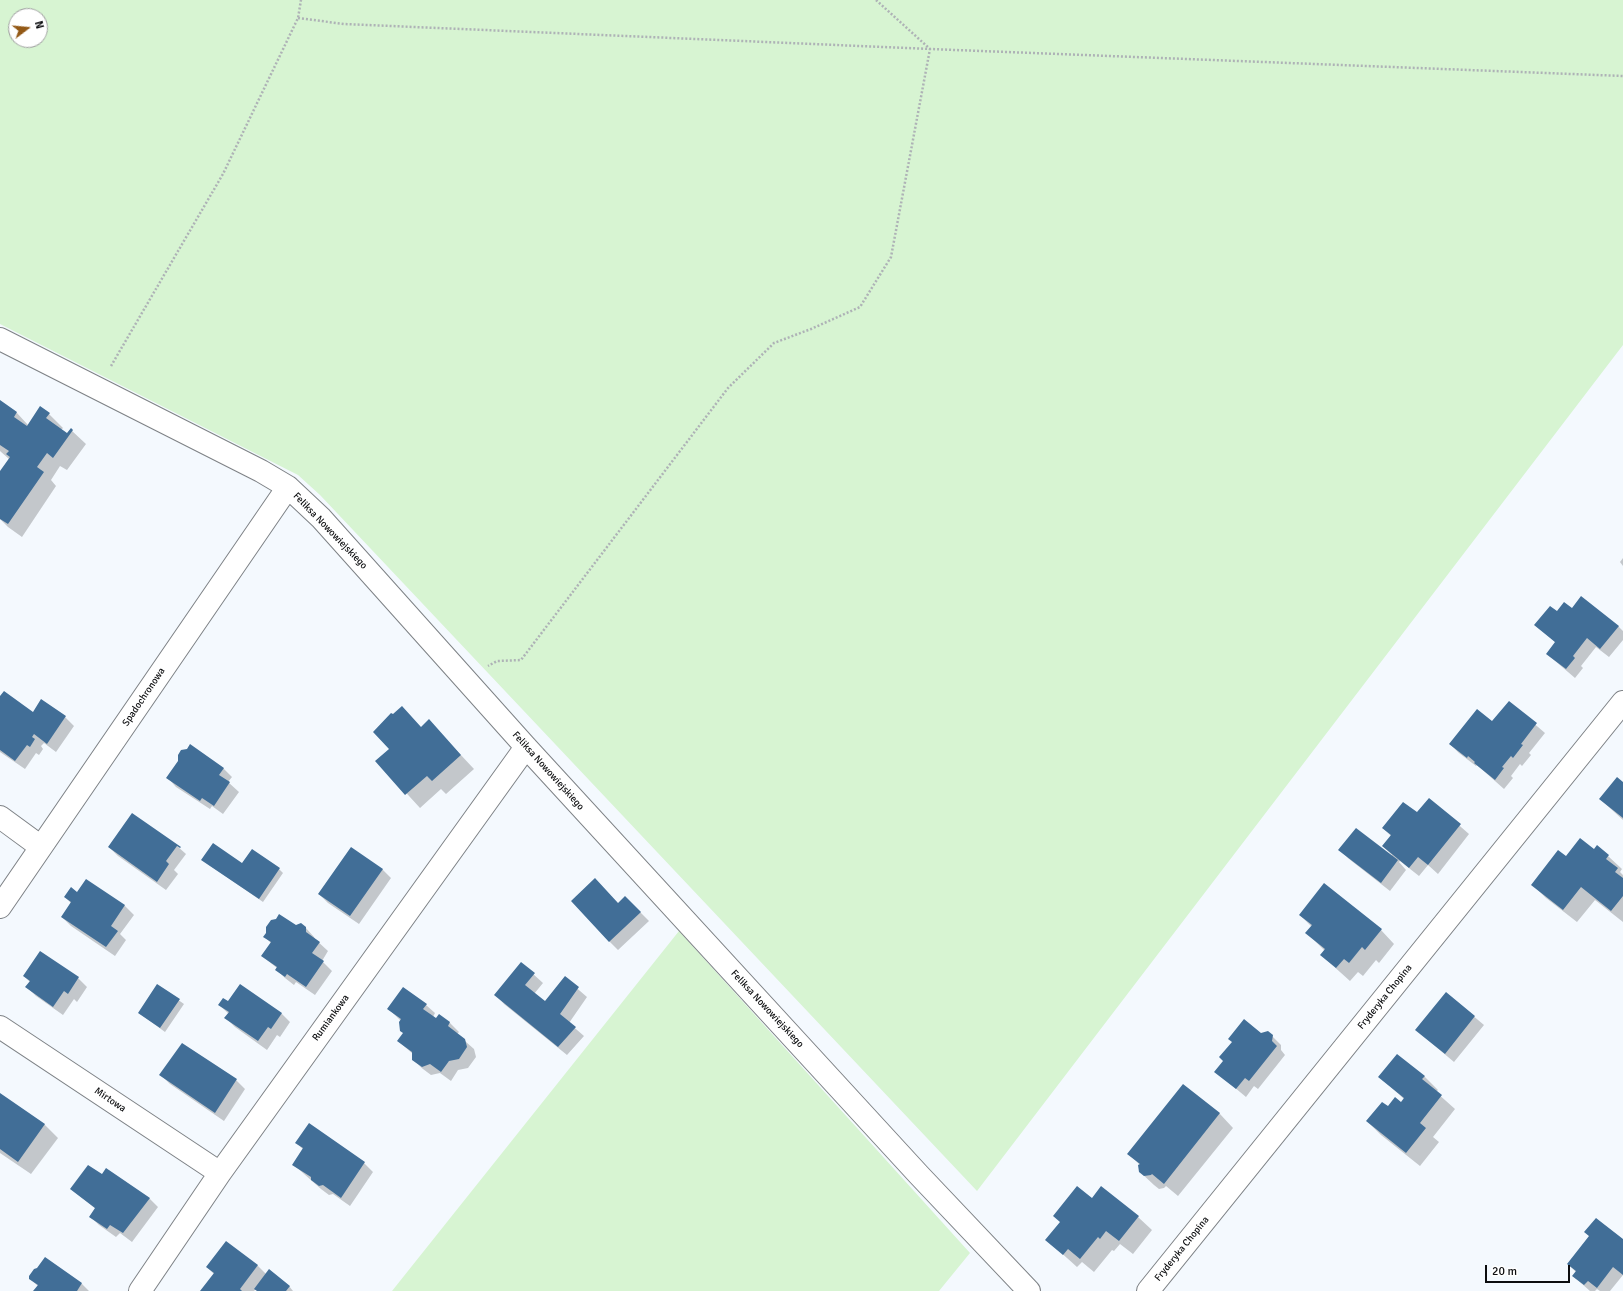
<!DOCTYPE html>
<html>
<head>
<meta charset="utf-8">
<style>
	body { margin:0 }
	#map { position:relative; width:1623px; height:1291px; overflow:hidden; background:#f4f9fe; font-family:Signika,sans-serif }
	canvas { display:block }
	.north { position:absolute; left:8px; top:8px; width:40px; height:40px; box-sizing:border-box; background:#fff; border:1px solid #9e9e9f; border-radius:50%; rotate:74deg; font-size:11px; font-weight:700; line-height:16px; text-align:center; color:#0c0d0f }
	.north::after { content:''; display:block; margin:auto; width:14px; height:18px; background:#935916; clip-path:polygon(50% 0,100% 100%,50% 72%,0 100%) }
	.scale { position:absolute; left:1485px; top:1265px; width:85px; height:18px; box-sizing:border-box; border:2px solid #0c0d0f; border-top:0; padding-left:5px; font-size:12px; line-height:14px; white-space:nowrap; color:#0c0d0f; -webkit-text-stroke:3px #fff; paint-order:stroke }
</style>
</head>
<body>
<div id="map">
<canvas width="1623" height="1291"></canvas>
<div class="north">N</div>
<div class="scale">20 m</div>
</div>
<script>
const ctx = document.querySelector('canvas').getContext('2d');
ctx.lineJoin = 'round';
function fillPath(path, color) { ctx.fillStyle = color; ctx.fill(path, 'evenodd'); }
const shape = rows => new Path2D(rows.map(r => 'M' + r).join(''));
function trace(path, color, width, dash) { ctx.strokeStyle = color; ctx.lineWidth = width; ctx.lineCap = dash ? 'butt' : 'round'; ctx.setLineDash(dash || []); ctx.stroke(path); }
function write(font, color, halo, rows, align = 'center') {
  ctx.font = font + ' Signika,sans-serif'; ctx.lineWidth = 4; ctx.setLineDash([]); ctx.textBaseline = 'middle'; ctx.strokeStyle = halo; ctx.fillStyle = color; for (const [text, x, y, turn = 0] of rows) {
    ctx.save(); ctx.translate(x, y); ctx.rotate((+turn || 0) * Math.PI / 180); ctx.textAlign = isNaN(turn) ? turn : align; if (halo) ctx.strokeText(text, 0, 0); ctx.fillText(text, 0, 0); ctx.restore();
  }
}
const green = shape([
	[0,0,1623,0,1623,345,977,1191,320,495,298,475,0,324],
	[16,16,40,16,40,40,16,40],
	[679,931,970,1253,939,1291,392,1291]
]);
const shadow = shape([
	[0,402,17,413,28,425,40,408,49,414,63,428,61,430,67,434,71,430,86,444,67,470,60,466,51,480,56,486,22,537,8,527,0,519,0,473,9,459,0,451],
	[1623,558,1623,566,1620,562],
	[1572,609,1618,626,1623,631,1623,640,1609,657,1596,647,1581,666,1583,668,1575,678,1547,654,1556,643,1536,625,1557,613],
	[0,698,33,713,42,701,65,717,74,726,56,752,44,743,41,746,43,749,39,755,36,753,25,769,0,752],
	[1509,702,1545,733,1529,753,1531,755,1522,766,1520,764,1511,776,1513,778,1504,789,1477,765,1476,766,1459,753,1450,744,1493,723],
	[429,721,474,769,446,794,441,789,420,808,377,761,391,749,421,728],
	[179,761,223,768,232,777,228,782,239,792,223,814,212,806,210,809,176,787,168,778],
	[1623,784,1623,820,1600,799],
	[1429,799,1469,834,1438,874,1428,865,1419,876,1400,861,1399,862,1406,870,1390,891,1349,859,1340,850,1391,856,1392,855,1383,846,1391,836,1383,828,1417,814],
	[177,846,186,854,174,870,178,874,166,890,118,856,109,847],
	[1594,850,1608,856,1622,869,1620,872,1623,875,1623,922,1595,900,1577,922,1546,898,1533,885,1566,858],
	[202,860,279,869,283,873,263,902],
	[382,869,391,878,359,924,328,903,319,894],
	[86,880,125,906,134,915,120,934,126,940,115,956,71,926,62,917,71,903,65,897,78,893],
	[625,897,649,921,618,950,609,941,618,904],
	[1300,915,1381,930,1394,944,1379,963,1376,960,1363,976,1358,972,1350,981,1321,955,1325,951,1307,933,1312,927],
	[296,927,305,927,314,937,315,939,328,951,322,961,332,971,315,995,296,982,294,985,285,978,276,969,277,968,262,956,271,943,265,937],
	[41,952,78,978,87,987,77,1002,74,999,63,1015,36,996,27,987,30,982,24,976],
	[521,963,543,983,534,994,545,1002,565,978,587,997,569,1023,584,1036,567,1055,504,1004,496,995],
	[157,985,184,1004,165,1032,139,1013],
	[1446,993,1484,1025,1454,1062,1416,1030],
	[228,1003,281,1013,290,1022,280,1037,277,1035,267,1050,235,1027,226,1018,229,1014,219,1005],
	[426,1005,435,1013,433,1017,437,1019,439,1015,450,1023,459,1032,457,1034,474,1049,476,1057,468,1068,458,1070,451,1081,440,1073,431,1075,423,1069,413,1060,413,1054,398,1041,404,1033,401,1021,389,1009],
	[1272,1036,1281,1045,1281,1050,1285,1055,1258,1089,1254,1086,1246,1097,1216,1072],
	[182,1044,236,1080,245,1089,224,1121,170,1084,161,1075],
	[1424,1076,1438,1090,1436,1092,1455,1109,1433,1137,1439,1142,1420,1166,1381,1135,1367,1121,1388,1108,1401,1103,1404,1099,1380,1077],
	[1183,1085,1220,1114,1233,1128,1178,1196,1166,1186,1164,1188,1159,1189,1154,1185,1140,1172,1140,1165,1129,1154],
	[0,1094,44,1124,58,1138,31,1174,0,1153],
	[296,1143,364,1163,373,1172,350,1206,333,1194,329,1195,321,1189,294,1165,304,1150],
	[102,1176,149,1198,158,1207,132,1242,120,1233,116,1237,99,1225,90,1216,96,1209,71,1189],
	[1138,1217,1152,1230,1133,1254,1120,1244,1114,1251,1112,1250,1094,1272,1082,1262,1077,1267,1047,1240],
	[1585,1232,1623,1241,1623,1275,1610,1291,1600,1291,1597,1289,1595,1291,1590,1291,1573,1276,1576,1272,1568,1264,1590,1237],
	[226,1243,258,1266,266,1274,289,1286,293,1291,258,1291,256,1289,254,1291,201,1291,214,1274,207,1267],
	[45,1259,82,1284,89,1291,34,1291,38,1286,30,1279]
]);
const building = shape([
	[0,400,17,412,14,417,27,426,40,406,50,413,46,418,67,433,71,428,73,430,53,458,47,453,37,467,44,472,8,524,0,519,0,471,10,457,6,454,9,451,0,445],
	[1581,596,1619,626,1600,649,1587,638,1573,656,1575,658,1566,669,1546,654,1555,642,1534,625,1550,606,1557,611,1564,602,1572,608],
	[4,691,33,712,41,699,66,716,47,744,34,734,32,737,35,739,30,747,27,745,15,761,0,750,0,696],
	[1509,701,1537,723,1521,744,1523,745,1513,758,1511,756,1502,767,1504,768,1495,780,1474,763,1475,762,1468,756,1467,758,1449,744,1477,709,1492,721],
	[402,706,421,727,429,719,461,755,432,781,427,776,405,795,375,761,389,749,373,732,391,713,393,714],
	[190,744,224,768,219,775,230,782,214,806,202,798,200,801,166,778,178,761,178,755,181,750,187,749],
	[1617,777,1623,782,1623,818,1599,799],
	[1429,798,1461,824,1428,865,1418,857,1409,868,1382,846,1391,835,1382,828,1403,802,1417,812],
	[132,813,181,847,180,848,177,846,166,861,169,864,157,882,108,847],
	[1356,828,1398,860,1381,883,1338,850],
	[1580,838,1594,849,1597,845,1609,855,1606,859,1618,868,1615,872,1623,878,1623,896,1611,911,1581,887,1563,910,1531,885,1558,850,1566,856],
	[213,843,242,863,252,849,280,868,259,899,201,860],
	[351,847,383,869,350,916,318,894],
	[595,878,618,903,625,896,641,912,609,942,571,901],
	[86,879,125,905,111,926,118,931,106,947,61,917,71,902,64,897,71,887,77,892],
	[1324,883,1382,929,1365,950,1362,947,1349,963,1344,959,1336,968,1320,955,1325,949,1305,933,1312,925,1299,915],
	[279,914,296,925,301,923,306,927,306,932,320,942,312,953,324,961,306,987,287,974,285,977,275,970,277,967,261,956,271,942,263,937,266,933,266,927,271,920,276,919],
	[40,951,79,977,68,994,64,991,53,1007,25,987,30,981,23,976],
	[521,962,535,973,525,985,545,1001,565,976,579,987,560,1014,576,1027,558,1047,494,995],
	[157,984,180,999,160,1028,138,1013],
	[240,984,282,1013,271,1029,268,1027,258,1041,224,1018,229,1012,218,1005,223,998,228,1001],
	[403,987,427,1004,423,1009,436,1018,439,1014,450,1022,448,1026,465,1039,467,1047,459,1059,449,1061,441,1072,430,1064,422,1067,412,1060,412,1052,397,1041,403,1033,400,1031,399,1022,401,1019,387,1009],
	[1446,992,1475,1016,1445,1054,1415,1030],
	[1244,1019,1261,1033,1268,1031,1273,1035,1272,1041,1277,1046,1249,1081,1245,1078,1236,1089,1214,1072,1223,1061,1219,1057,1232,1042,1228,1039],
	[182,1043,237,1079,215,1113,159,1075],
	[1397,1054,1425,1076,1422,1079,1442,1095,1420,1123,1426,1128,1406,1153,1366,1121,1382,1102,1388,1106,1395,1097,1401,1102,1404,1098,1378,1077],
	[1183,1084,1220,1113,1164,1184,1152,1174,1151,1175,1144,1176,1139,1172,1138,1165,1140,1164,1127,1154],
	[0,1093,45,1124,18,1162,0,1149],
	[309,1123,365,1162,341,1198,323,1185,319,1186,311,1180,311,1177,292,1165,303,1148,295,1143],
	[88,1165,102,1174,106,1168,150,1198,123,1233,110,1225,107,1229,89,1217,95,1208,70,1189],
	[1077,1186,1092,1198,1101,1186,1139,1216,1119,1241,1106,1231,1100,1239,1098,1237,1080,1259,1068,1249,1063,1255,1045,1240,1060,1222,1053,1216],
	[1596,1218,1623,1239,1623,1275,1613,1267,1597,1288,1588,1281,1584,1285,1572,1276,1576,1271,1567,1264,1589,1236,1584,1232],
	[226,1241,258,1265,240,1289,242,1291,200,1291,214,1273,206,1267],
	[45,1257,82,1283,77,1291,33,1291,38,1285,29,1279,29,1276,34,1269,37,1268],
	[269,1269,290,1286,286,1291,257,1291,254,1289]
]);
const path = shape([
	[876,0,930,49,1623,76],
	[298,18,344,24,930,49,891,257,860,307,811,329,774,343,728,388,521,660,497,661,488,666],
	[111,366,223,174,298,18,301,0]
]);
const minor = shape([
	[0,339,261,471,288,487,321,518,526,747,919,1175,1029,1291],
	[0,817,41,847],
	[0,907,288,487],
	[0,1027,220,1173],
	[140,1291,220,1173,526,747],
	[1148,1291,1623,702]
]);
const streetNames = [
	["Feliksa Nowowiejskiego",330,531,46],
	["Spadochronowa",144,697,-56],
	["Feliksa Nowowiejskiego",548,771,48],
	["Fryderyka Chopina",1385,997,-51],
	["Feliksa Nowowiejskiego",767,1009,47],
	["Rumiankowa",331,1018,-54],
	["Mirtowa",110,1100,34],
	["Fryderyka Chopina",1182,1249,-51]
];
fillPath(green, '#d7f4d2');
fillPath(shadow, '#0003');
fillPath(building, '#416e97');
trace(minor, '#7e8286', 24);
trace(path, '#aeb2b6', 2.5, [2, 2]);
trace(minor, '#fff', 22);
write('10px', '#0c0d0f', '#fff', streetNames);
</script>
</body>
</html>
